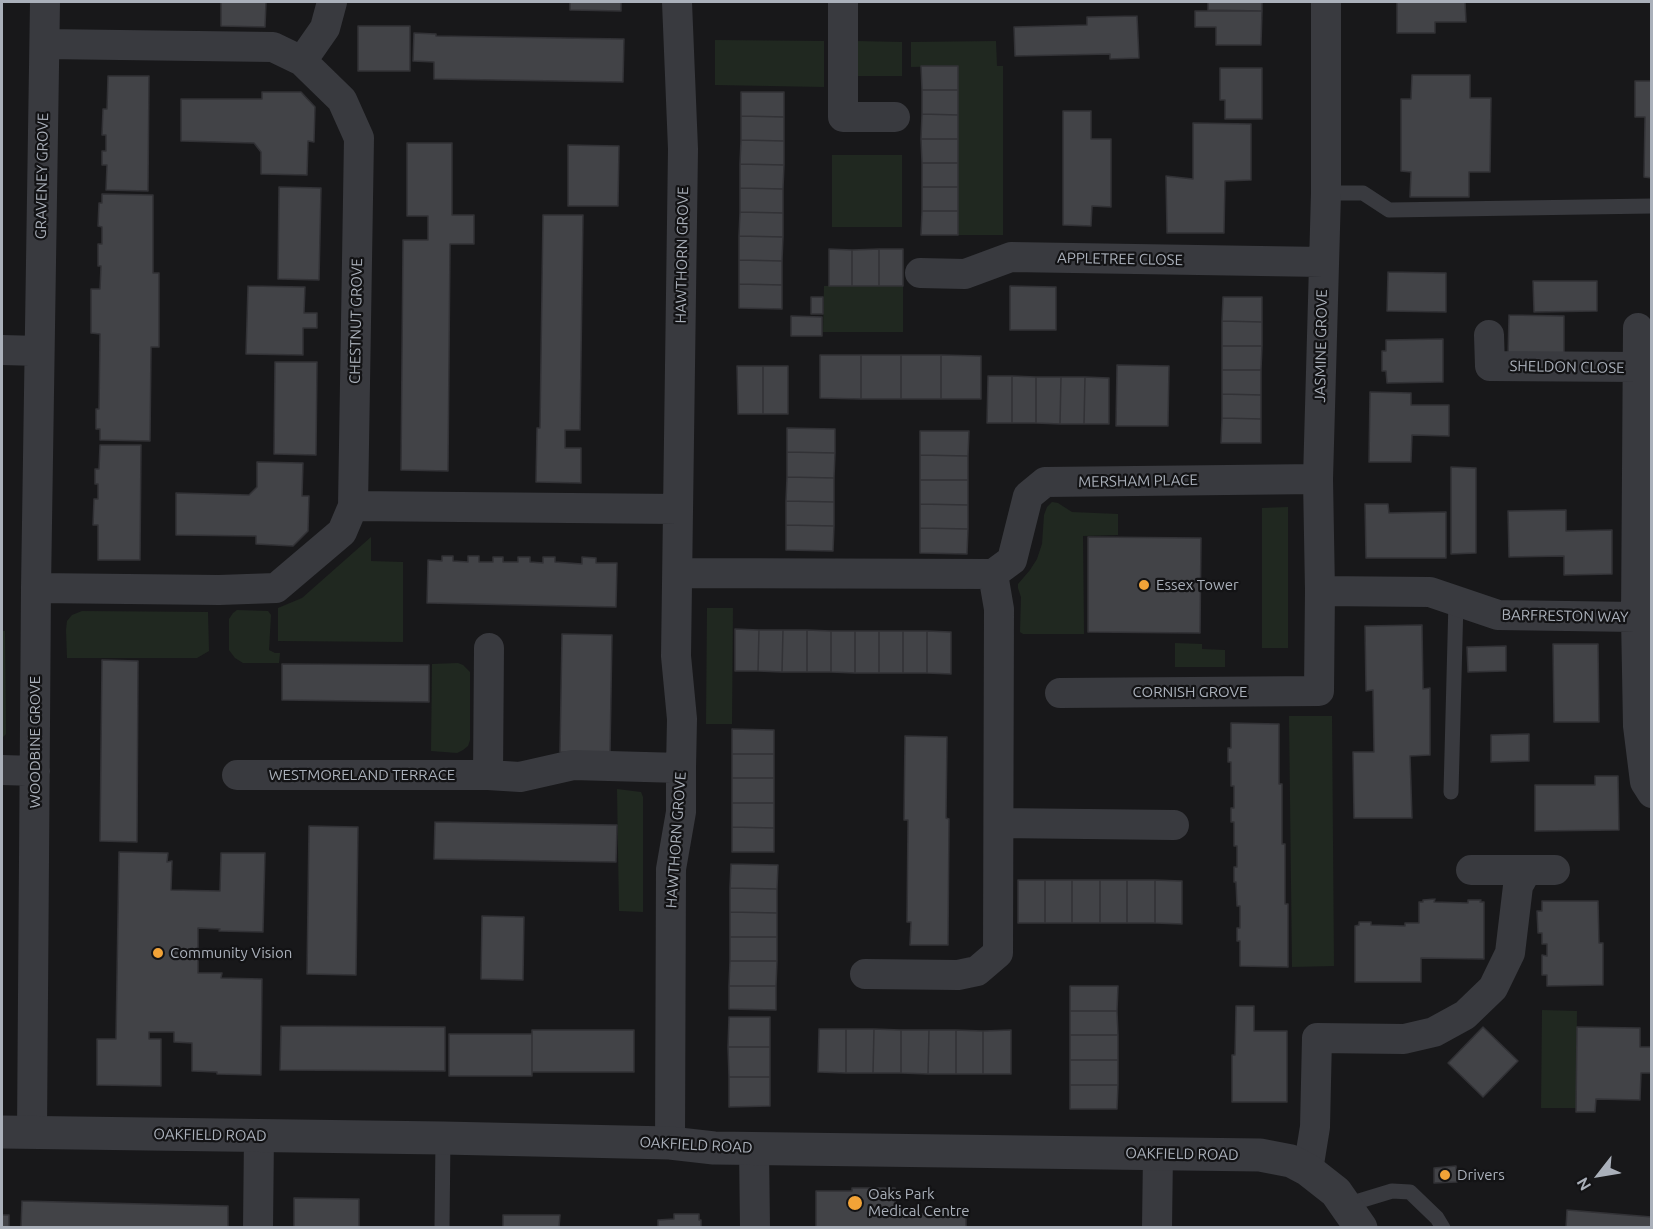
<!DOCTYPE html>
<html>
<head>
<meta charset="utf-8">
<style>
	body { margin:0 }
	#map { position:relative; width:1653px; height:1229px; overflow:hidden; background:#18181a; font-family:Ubuntu,sans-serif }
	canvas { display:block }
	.frame { position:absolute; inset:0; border:3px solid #aab0ba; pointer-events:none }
	.north { position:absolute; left:1569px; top:1145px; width:60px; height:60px; -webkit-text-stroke:4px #131315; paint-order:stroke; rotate:239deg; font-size:16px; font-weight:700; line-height:24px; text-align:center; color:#aab0ba }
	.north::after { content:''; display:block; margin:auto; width:21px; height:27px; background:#aab0ba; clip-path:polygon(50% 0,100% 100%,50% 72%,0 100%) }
</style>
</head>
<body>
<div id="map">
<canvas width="1653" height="1229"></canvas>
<div class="frame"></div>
<div class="north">N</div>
</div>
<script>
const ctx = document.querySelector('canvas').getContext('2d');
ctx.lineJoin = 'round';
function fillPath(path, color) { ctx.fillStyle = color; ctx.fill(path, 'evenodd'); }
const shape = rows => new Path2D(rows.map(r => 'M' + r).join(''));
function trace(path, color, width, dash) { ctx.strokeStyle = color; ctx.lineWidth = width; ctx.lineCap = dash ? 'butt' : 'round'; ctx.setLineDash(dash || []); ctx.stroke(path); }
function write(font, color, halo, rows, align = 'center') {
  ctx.font = font + ' Ubuntu,sans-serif'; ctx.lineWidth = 4.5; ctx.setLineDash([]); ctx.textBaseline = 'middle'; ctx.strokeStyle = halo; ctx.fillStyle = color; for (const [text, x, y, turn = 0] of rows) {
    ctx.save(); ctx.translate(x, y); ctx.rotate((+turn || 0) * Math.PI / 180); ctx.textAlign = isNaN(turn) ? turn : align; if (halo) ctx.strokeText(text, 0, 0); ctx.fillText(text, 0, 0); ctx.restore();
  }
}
const green = shape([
	[715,40,824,41,824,87,715,85],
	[857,41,902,42,902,76,857,76],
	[996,41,997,66,1003,66,1003,235,958,235,958,66,911,67,911,42],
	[832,155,902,155,902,227,832,227],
	[824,286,903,286,903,332,823,332],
	[1052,502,1058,503,1072,512,1118,514,1118,535,1083,536,1084,634,1023,634,1020,632,1021,597,1018,588,1018,584,1030,570,1037,559,1042,544,1044,515,1047,507],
	[1288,507,1288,648,1262,648,1262,508],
	[371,537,371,561,403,562,403,642,278,641,278,608,302,598],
	[707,608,733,608,732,724,706,724],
	[237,610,268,611,271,615,269,650,275,653,280,653,279,663,243,663,235,658,229,650,229,619,233,613],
	[82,611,208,612,209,651,197,658,67,658,66,630,67,621,72,615],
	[2,631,5,631,6,734,2,738],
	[1175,643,1202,644,1202,649,1225,650,1225,667,1175,667],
	[458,663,463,665,470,672,470,740,468,746,463,750,457,753,431,751,432,664],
	[1289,716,1332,716,1334,966,1292,967],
	[617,789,641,792,643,797,643,912,619,911],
	[1542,1010,1577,1011,1576,1108,1541,1108]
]);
const building = shape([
	[221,2,266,2,265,27,221,26,221,2],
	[570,2,621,2,621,11,570,10,570,2],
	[1208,2,1262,2,1262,11,1208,10,1208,2],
	[1393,2,1465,2,1466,22,1435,22,1435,33,1397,33,1397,2,1393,2],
	[1195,11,1262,11,1261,45,1216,45,1216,27,1195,27,1195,11],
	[1137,16,1139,58,1110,59,1110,54,1015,56,1014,27,1087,25,1087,17,1137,16],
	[358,26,410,26,410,71,358,71,358,26],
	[414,33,436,34,436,36,624,39,623,82,434,79,434,62,413,61,414,33],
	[921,66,958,66,958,90,922,90,921,66],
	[1220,68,1262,68,1262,119,1225,119,1225,100,1220,100,1220,68],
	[1412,75,1470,75,1470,98,1491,98,1490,172,1469,172,1469,197,1410,197,1411,172,1401,171,1401,99,1411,99,1412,75],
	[108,76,149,76,148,191,106,190,107,165,102,165,102,151,106,151,106,135,102,135,103,109,107,109,108,76],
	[1635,81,1652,81,1652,178,1644,177,1645,117,1635,117,1635,81],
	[922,90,958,90,958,115,922,114,922,90],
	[262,92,301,92,315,107,314,142,308,141,307,175,261,174,261,152,254,143,181,141,181,99,262,99,262,92],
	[741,92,784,92,784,117,741,116,741,92],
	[1063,111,1091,111,1091,139,1111,139,1111,207,1092,206,1091,226,1063,225,1063,111],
	[922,114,958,115,958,139,921,139,922,114],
	[741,116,784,117,784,141,741,140,741,116],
	[1193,123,1251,124,1251,180,1225,181,1224,233,1167,233,1166,176,1193,179,1193,123],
	[921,139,958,139,958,163,922,163,921,139],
	[741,140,784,141,784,165,740,164,741,140],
	[407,143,452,143,452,215,474,215,474,244,450,244,448,471,401,470,403,240,428,240,428,216,407,216,407,143],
	[568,145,619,146,618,206,568,206,568,145],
	[922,163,958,163,958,187,922,187,922,163],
	[740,164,784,165,783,189,740,188,740,164],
	[279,187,321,188,319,280,278,279,279,187],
	[922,187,958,187,958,211,922,211,922,187],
	[740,188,783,189,783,213,740,212,740,188],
	[102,194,153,195,153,273,159,273,159,347,151,347,150,441,100,440,100,429,96,429,96,409,99,409,100,334,91,333,91,289,100,289,101,266,98,266,98,244,102,244,102,227,98,226,99,203,102,203,102,194],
	[922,211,958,211,958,235,921,235,922,211],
	[740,212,783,213,783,237,739,236,740,212],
	[543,215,583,215,580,430,565,430,565,448,581,448,581,483,536,482,537,428,540,428,543,215],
	[739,236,783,237,782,261,739,260,739,236],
	[829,249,852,250,852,286,829,286,829,249],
	[879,249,903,249,903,286,879,286,879,249],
	[879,249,879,286,852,286,852,250,879,249],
	[739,260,782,261,782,285,739,284,739,260],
	[1388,272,1446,273,1446,312,1387,311,1388,272],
	[1533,281,1597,281,1597,311,1534,312,1533,281],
	[739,284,782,285,782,309,739,308,739,284],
	[248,286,305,287,304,313,317,313,317,328,303,328,303,355,246,354,248,286],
	[1010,286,1056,287,1056,330,1010,330,1010,286],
	[811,297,823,297,823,314,811,314,811,297],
	[1223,297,1262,297,1262,322,1222,321,1223,297],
	[1509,315,1564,316,1564,359,1508,359,1509,315],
	[791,316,822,317,822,336,791,336,791,316],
	[1222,321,1262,322,1262,346,1222,346,1222,321],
	[1443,339,1443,382,1387,383,1386,371,1382,371,1382,351,1386,351,1386,340,1443,339],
	[1222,346,1262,346,1261,370,1222,370,1222,346],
	[820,355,861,355,861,399,820,398,820,355],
	[861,355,901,355,901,399,861,399,861,355],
	[901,355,941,355,941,399,901,399,901,355],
	[941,355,981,356,981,399,941,399,941,355],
	[275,362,317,362,316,455,274,454,275,362],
	[1117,365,1169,366,1168,426,1116,426,1117,365],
	[737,366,763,366,763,414,738,414,737,366],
	[763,366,788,366,788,414,763,414,763,366],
	[1222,370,1261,370,1261,395,1222,394,1222,370],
	[988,376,1012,376,1012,423,987,423,988,376],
	[1012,376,1036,377,1036,423,1012,423,1012,376],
	[1036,377,1061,377,1060,424,1036,423,1036,377],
	[1061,377,1085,377,1084,424,1060,424,1061,377],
	[1085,377,1109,378,1109,424,1084,424,1085,377],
	[1370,392,1411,393,1411,405,1449,405,1449,436,1412,435,1411,462,1369,462,1370,392],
	[1222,394,1261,395,1261,419,1222,418,1222,394],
	[1222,418,1261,419,1261,443,1221,443,1222,418],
	[787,428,835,429,835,453,787,452,787,428],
	[920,431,969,431,968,456,920,455,920,431],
	[100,445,141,445,140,560,98,560,98,525,93,525,94,499,98,499,98,484,95,484,95,469,99,469,100,445],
	[787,452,835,453,834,478,787,477,787,452],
	[920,455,968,456,968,480,920,480,920,455],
	[257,462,303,463,302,496,309,496,308,531,293,546,256,544,256,536,176,535,176,493,249,495,257,487,257,462],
	[1451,467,1476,468,1476,553,1451,554,1451,467],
	[787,477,834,478,834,502,786,501,787,477],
	[920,480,968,480,968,505,920,504,920,480],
	[786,501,834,502,834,526,786,525,786,501],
	[920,504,968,505,968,529,920,528,920,504],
	[1365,504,1388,504,1389,513,1446,512,1446,558,1366,558,1365,504],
	[1566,510,1566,531,1612,530,1612,574,1564,575,1564,556,1509,557,1508,511,1566,510],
	[786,525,834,526,833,551,786,550,786,525],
	[920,528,968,529,967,554,920,553,920,528],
	[1088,537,1201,538,1200,633,1088,632,1088,537],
	[442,556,453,556,453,561,468,562,468,556,479,556,479,562,493,562,493,557,503,557,503,562,518,562,518,557,530,557,530,562,543,563,543,557,555,557,555,562,582,564,582,557,596,558,596,563,617,563,616,607,427,603,428,560,442,561,442,556],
	[1422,625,1423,689,1430,688,1430,755,1410,756,1412,818,1354,818,1353,752,1374,752,1373,690,1366,691,1365,626,1422,625],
	[735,629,759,630,758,671,735,671,735,629],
	[759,630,783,630,782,672,758,671,759,630],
	[783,630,807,630,807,672,782,672,783,630],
	[807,630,831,631,831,672,807,672,807,630],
	[831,631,855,631,855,673,831,672,831,631],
	[855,631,879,631,879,673,855,673,855,631],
	[879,631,903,631,903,673,879,673,879,631],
	[903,631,927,631,927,673,903,673,903,631],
	[927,631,951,632,951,674,927,673,927,631],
	[562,634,612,635,610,753,560,752,562,634],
	[1553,644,1598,644,1599,722,1554,722,1553,644],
	[1506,646,1506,671,1468,672,1467,647,1506,646],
	[102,660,138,661,137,842,100,841,102,660],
	[282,664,429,665,429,702,282,700,282,664],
	[1231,723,1279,724,1279,784,1282,784,1282,844,1285,844,1285,904,1288,904,1288,967,1240,966,1240,941,1237,941,1237,928,1240,928,1240,906,1237,906,1236,882,1234,882,1234,867,1237,867,1237,846,1234,846,1234,822,1231,822,1231,808,1234,808,1234,786,1231,786,1231,762,1228,762,1228,748,1231,748,1231,723],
	[732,729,774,730,774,754,732,754,732,729],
	[1529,734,1529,761,1491,762,1491,735,1529,734],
	[905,736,947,737,946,818,949,819,948,945,910,945,911,922,907,922,908,820,904,820,905,736],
	[732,754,774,754,774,778,732,778,732,754],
	[1595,776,1618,776,1619,830,1535,831,1535,785,1595,785,1595,776],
	[732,778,774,778,774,803,732,803,732,778],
	[732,803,774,803,774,828,732,827,732,803],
	[435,822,617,825,616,862,434,859,435,822],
	[309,826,358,827,356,975,307,974,309,826],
	[732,827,774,828,774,852,732,852,732,827],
	[119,852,168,853,167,862,172,861,171,890,220,891,221,853,265,853,263,932,219,931,220,929,198,928,198,973,222,973,221,978,262,979,261,1075,217,1074,217,1072,192,1071,192,1043,174,1042,174,1032,149,1032,149,1039,161,1039,161,1086,97,1085,97,1039,116,1039,119,852],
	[731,864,778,865,777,889,730,888,731,864],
	[1018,880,1045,880,1045,923,1018,923,1018,880],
	[1045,880,1072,880,1072,923,1045,923,1045,880],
	[1072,880,1100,880,1100,923,1072,923,1072,880],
	[1100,880,1127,880,1127,923,1100,923,1100,880],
	[1127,880,1155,880,1155,923,1127,923,1127,880],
	[1155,880,1182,881,1182,924,1155,923,1155,880],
	[730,888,777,889,777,913,730,912,730,888],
	[1435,899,1434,902,1468,903,1468,900,1481,900,1480,902,1484,902,1484,959,1421,958,1421,982,1355,982,1355,926,1359,925,1359,922,1371,922,1371,925,1405,926,1405,923,1419,923,1419,902,1423,902,1423,900,1435,899],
	[1542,901,1598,901,1599,943,1603,943,1603,985,1547,986,1547,975,1542,975,1542,955,1547,956,1547,944,1542,944,1542,933,1538,933,1537,911,1542,911,1542,901],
	[730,912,777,913,777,937,730,937,730,912],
	[482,916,524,917,523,980,481,979,482,916],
	[730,937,777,937,777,961,730,961,730,937],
	[730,961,777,961,776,986,729,986,730,961],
	[729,986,776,986,776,1010,729,1009,729,986],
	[1070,986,1118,986,1117,1011,1070,1011,1070,986],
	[1236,1006,1254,1006,1254,1031,1287,1031,1287,1102,1232,1102,1232,1055,1235,1055,1236,1006],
	[1070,1011,1117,1011,1118,1035,1070,1035,1070,1011],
	[729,1017,770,1017,770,1047,728,1047,729,1017],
	[281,1026,445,1027,445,1071,280,1070,281,1026],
	[1483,1027,1518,1061,1483,1097,1448,1063,1483,1027],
	[1577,1027,1640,1028,1640,1047,1652,1047,1652,1073,1641,1073,1640,1100,1596,1099,1595,1112,1576,1112,1577,1027],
	[819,1029,846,1029,846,1073,818,1072,819,1029],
	[846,1029,874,1029,873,1073,846,1073,846,1029],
	[874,1029,901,1030,901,1073,873,1073,874,1029],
	[532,1030,634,1030,634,1072,532,1072,532,1030],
	[901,1030,929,1030,928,1074,901,1073,901,1030],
	[929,1030,956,1030,956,1074,928,1074,929,1030],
	[956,1030,983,1031,983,1074,956,1074,956,1030],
	[1011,1030,1011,1074,983,1074,983,1031,1011,1030],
	[449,1034,532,1034,532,1076,449,1076,449,1034],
	[1070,1035,1118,1035,1118,1060,1070,1060,1070,1035],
	[728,1047,770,1047,770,1077,729,1077,728,1047],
	[1070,1060,1118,1060,1118,1085,1070,1085,1070,1060],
	[729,1077,770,1077,770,1106,729,1107,729,1077],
	[1070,1085,1118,1085,1117,1109,1070,1109,1070,1085],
	[1456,1166,1457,1182,1434,1183,1434,1168,1456,1166],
	[852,1188,895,1188,895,1214,966,1214,966,1228,816,1228,816,1191,852,1191,852,1188],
	[294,1198,359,1199,359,1228,294,1228,294,1198],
	[22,1201,228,1206,228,1228,21,1228,22,1201],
	[1567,1210,1652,1217,1652,1228,1566,1228,1567,1210],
	[674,1214,699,1214,699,1220,701,1220,701,1228,658,1228,658,1220,674,1219,674,1214],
	[2,1215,9,1215,9,1228,2,1228,2,1215],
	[503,1215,560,1215,559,1228,503,1228,503,1215]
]);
const service = shape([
	[1326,193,1363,193,1389,210,1652,206],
	[1451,792,1456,601],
	[1346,1205,1392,1191,1410,1192,1437,1218,1443,1228],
	[442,1228,443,1138]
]);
const minor = shape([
	[843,2,843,117,895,117],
	[302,61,325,28,332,2],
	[920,273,965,274,1011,257,1323,262],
	[1489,335,1490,366,1638,367],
	[2,350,39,351],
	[353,506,678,509],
	[678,573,993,574,1012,560,1028,496,1045,482,1318,479],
	[36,588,219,590,276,588,342,532,353,506,359,138,342,100,302,61,273,47,45,44],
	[1320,591,1430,592,1498,615,1636,617,1638,726,1645,782,1652,793],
	[1636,617,1638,328],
	[1060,693,1319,691,1320,591,1318,479,1326,193,1326,2],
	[2,770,35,771],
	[237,775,488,775,520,777,573,765,681,768],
	[488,775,489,648],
	[999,823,1174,825],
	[1471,870,1555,870],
	[865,974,958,975,977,971,998,953,999,609,993,574],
	[32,1132,36,588,45,2],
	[670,1143,671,869,681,812,681,768,682,719,676,656,683,149,677,2],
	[754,1149,755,1228],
	[1308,1170,1315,1127,1317,1038,1404,1039,1434,1032,1465,1015,1493,988,1510,953,1518,886,1527,870],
	[258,1228,259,1136],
	[1157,1228,1158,1153]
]);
const tertiary = shape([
	[2,1132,443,1138,670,1143,714,1148,1260,1155,1291,1161,1308,1170,1336,1192,1361,1228]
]);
const markers = [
	[1144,585,6,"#f2a337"],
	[158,953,6,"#f2a337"],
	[1445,1175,6,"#f2a337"],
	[855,1203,8,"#f2a337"]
];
const streetNames = [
	["GRAVENEY GROVE",42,176,-89],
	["HAWTHORN GROVE",682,255,-89],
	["APPLETREE CLOSE",1120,259,1],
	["CHESTNUT GROVE",356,321,-89],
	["JASMINE GROVE",1321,346,-89],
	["SHELDON CLOSE",1567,367,1],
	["MERSHAM PLACE",1138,481,-1],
	["BARFRESTON WAY",1565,616,1],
	["CORNISH GROVE",1190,692],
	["WOODBINE GROVE",35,742,-90],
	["WESTMORELAND TERRACE",362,775],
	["HAWTHORN GROVE",676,840,-86],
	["OAKFIELD ROAD",210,1135,1],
	["OAKFIELD ROAD",696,1145,3],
	["OAKFIELD ROAD",1182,1154,1]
];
const poiNames = [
	["Essex Tower",1156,585],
	["Community Vision",170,953],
	["Drivers",1457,1175],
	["Oaks Park",868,1194],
	["Medical Centre",868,1211]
];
fillPath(green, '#202820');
fillPath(building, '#424347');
trace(building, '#323236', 1.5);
trace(service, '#393a3f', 15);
trace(minor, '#393a3f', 30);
trace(tertiary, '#393a3f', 33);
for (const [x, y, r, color] of markers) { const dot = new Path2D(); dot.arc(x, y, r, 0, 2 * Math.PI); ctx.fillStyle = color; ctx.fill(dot); trace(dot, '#131315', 2); }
write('15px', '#aab0ba', '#131315', streetNames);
write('15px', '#aab0ba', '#131315', poiNames, 'left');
</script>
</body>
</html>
